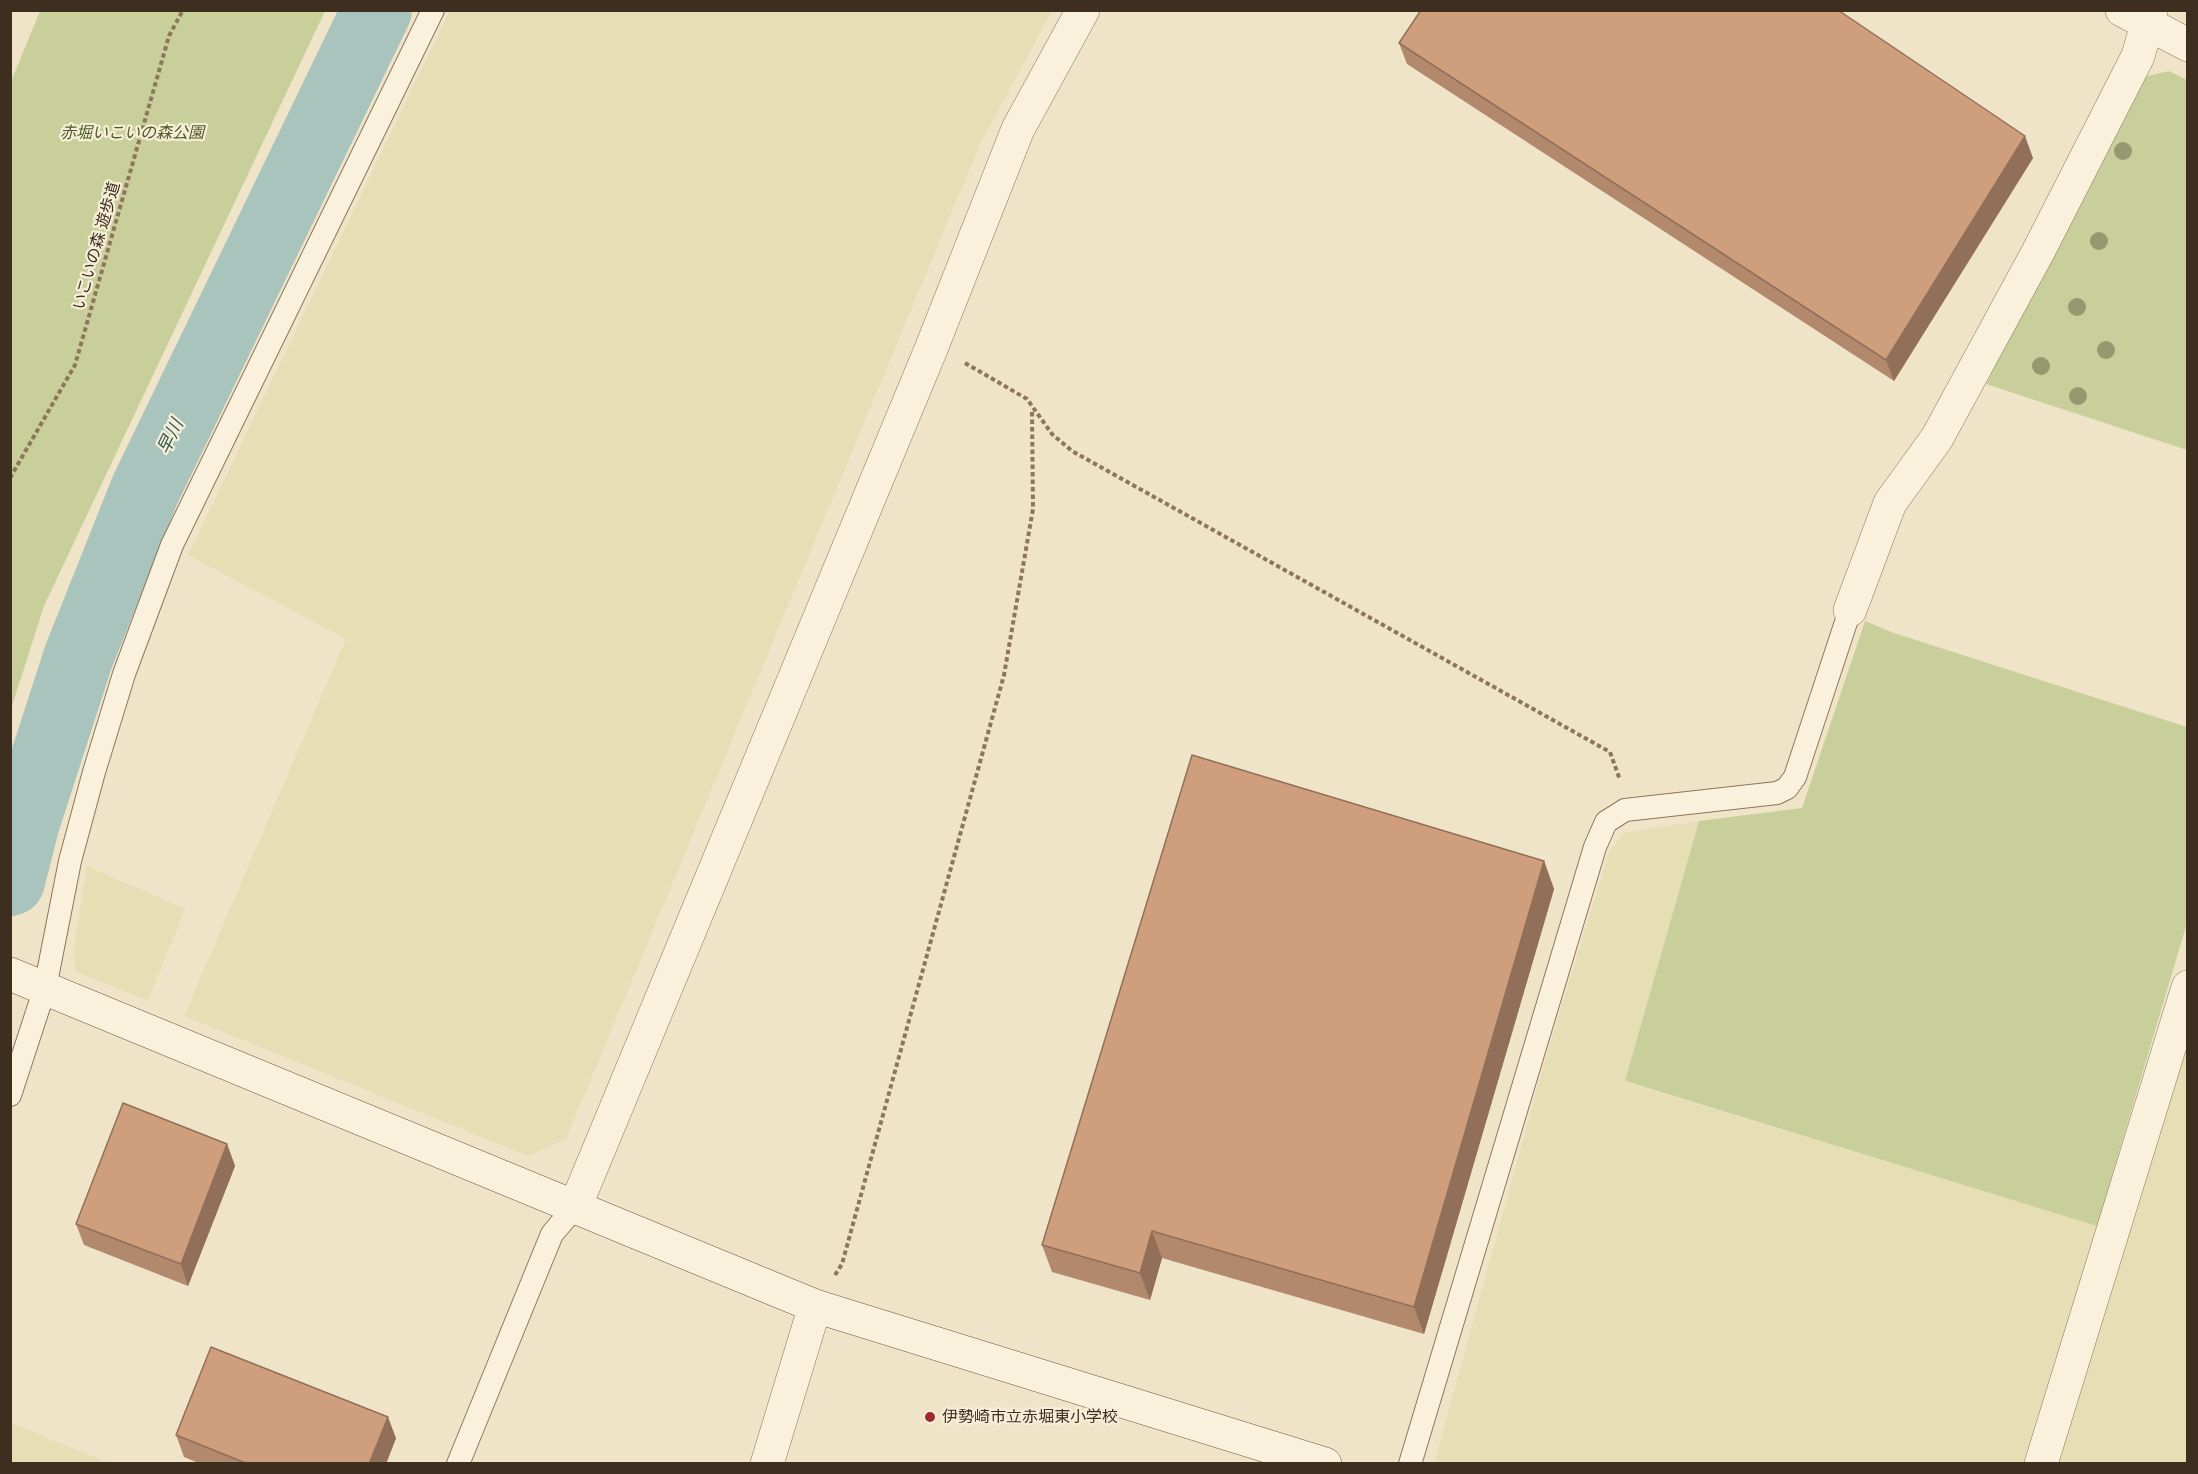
<!DOCTYPE html>
<html>
<head>
<meta charset="utf-8">
<style>
	body { margin:0 }
	#map { position:relative; width:2198px; height:1474px; overflow:hidden; background:#f0e4c8; font-family:Lora,serif }
	canvas { display:block }
	.frame { position:absolute; inset:0; border:12px solid #3d2e20; pointer-events:none }
</style>
</head>
<body>
<div id="map">
<canvas width="2198" height="1474"></canvas>
<div class="frame"></div>
</div>
<script>
const ctx = document.querySelector('canvas').getContext('2d');
ctx.lineJoin = 'round';
function fillPath(path, color) { ctx.fillStyle = color; ctx.fill(path, 'evenodd'); }
const shape = rows => new Path2D(rows.map(r => 'M' + r).join(''));
function trace(path, color, width, dash) { ctx.strokeStyle = color; ctx.lineWidth = width; ctx.lineCap = dash ? 'butt' : 'round'; ctx.setLineDash(dash || []); ctx.stroke(path); }
function write(font, color, halo, rows, align = 'center') {
  ctx.font = font + ' Lora,"Noto Sans JP",serif'; ctx.lineWidth = 4.5; ctx.setLineDash([]); ctx.textBaseline = 'middle'; ctx.strokeStyle = halo; ctx.fillStyle = color; for (const [text, x, y, turn = 0] of rows) {
    ctx.save(); ctx.translate(x, y); ctx.rotate((+turn || 0) * Math.PI / 180); ctx.textAlign = isNaN(turn) ? turn : align; if (halo) ctx.strokeText(text, 0, 0); ctx.fillText(text, 0, 0); ctx.restore();
  }
}
const farmland = shape([
	[450,10,1052,11,980,144,566,1139,528,1156,184,1016,346,639,188,555],
	[1699,821,1625,1082,2097,1226,2023,1463,1439,1464,1435,1460,1546,1057,1609,852,1624,833],
	[87,866,185,909,148,1001,75,971,73,952],
	[2187,1034,2187,1463,2054,1463],
	[11,1423,109,1463,11,1463]
]);
const green = shape([
	[40,11,325,11,44,606,11,709,10,84],
	[2169,71,2187,80,2187,450,1986,384,2143,77],
	[1865,621,1894,633,2187,727,2187,923,2097,1226,1625,1081,1699,821,1802,808]
]);
const river = shape([
	[10,881,25,822,78,658,145,490,377,10]
]);
const path = shape([
	[965,363,1027,399,1052,434,1072,451,1610,752,1620,780],
	[10,478,75,365,169,36,183,10],
	[835,1275,842,1264,1004,675,1033,509,1032,410]
]);
const lane = shape([
	[10,1095,45,988,70,861,94,772,124,674,172,545,433,10],
	[458,1464,552,1234,575,1207],
	[1410,1464,1595,847,1606,822,1625,810,1777,793,1787,788,1795,777,1850,610]
]);
const street = shape([
	[2122,10,2188,45],
	[1850,610,1890,503,1937,438,2038,252,2138,56,2151,10],
	[575,1207,931,349,1018,129,1083,10],
	[767,1464,815,1306],
	[2041,1464,2188,987]
]);
const secondary = shape([
	[10,974,815,1306,1325,1464]
]);
const trees = [
	[2123,151],
	[2099,241],
	[2077,307],
	[2106,350],
	[2041,366],
	[2078,396]
];
const wall = shape([
	[1399,43,2033,158,1894,381,1407,64],
	[1544,861,1554,889,1424,1334,1162,1258,1150,1300,1052,1272,1042,1245],
	[227,1144,235,1166,188,1286,84,1245,76,1224],
	[176,1435,396,1438,386,1464,201,1464,184,1457]
]);
const shadedWall = shape([
	[2025,136,2033,158,1894,381,1886,360],
	[1544,861,1554,889,1424,1334,1414,1307],
	[227,1144,235,1166,188,1286,181,1264],
	[1152,1231,1162,1258,1150,1300,1140,1273],
	[388,1417,396,1438,386,1464,369,1464]
]);
const building = shape([
	[1421,10,1838,10,2025,136,1886,360,1399,43,1421,10],
	[1192,755,1544,861,1414,1307,1152,1231,1140,1273,1042,1245,1192,755],
	[123,1103,227,1144,181,1264,76,1224,123,1103],
	[211,1347,388,1417,369,1464,248,1464,176,1435,211,1347]
]);
const markers = [
	[930,1417,6,"#9e2a2b"]
];
const parkNames = [
	["赤堀いこいの森公園",132,133]
];
const streetNames = [
	["いこいの森 遊歩道",97,246,-74]
];
const poiNames = [
	["伊勢崎市立赤堀東小学校",942,1417]
];
const waterNames = [
	["早川",171,437,-64]
];
fillPath(farmland, '#e6deb5');
fillPath(green, '#c9cf9b');
trace(river, '#a9c4bc', 70);
trace(lane, '#8d765c', 24);
trace(street, '#8d765c', 34);
trace(secondary, '#6f573f', 34);
trace(path, '#8d765c', 4, [4.5, 3]);
trace(lane, '#faf1dc', 22);
trace(street, '#faf1dc', 33);
trace(secondary, '#faf1dc', 33);
ctx.fillStyle = '#96986f';
for (const [x, y] of trees) { ctx.beginPath(); ctx.arc(x, y, 9, 0, 2 * Math.PI); ctx.fill(); }
fillPath(wall, '#b2896c');
fillPath(shadedWall, '#916f58');
fillPath(building, '#cf9f7d');
trace(building, '#916f58', 1.5);
for (const [x, y, r, color] of markers) { const dot = new Path2D(); dot.arc(x, y, r, 0, 2 * Math.PI); ctx.fillStyle = color; ctx.fill(dot); trace(dot, '#f7eed8', 2); }
write('italic 16px', '#4d5a26', '#f7eed8', parkNames);
write('16px', '#3d2e20', '#f7eed8', streetNames);
write('16px', '#3d2e20', '#f7eed8', poiNames, 'left');
write('italic 18px', '#2f5d5a', '#f7eed8', waterNames);
</script>
</body>
</html>
